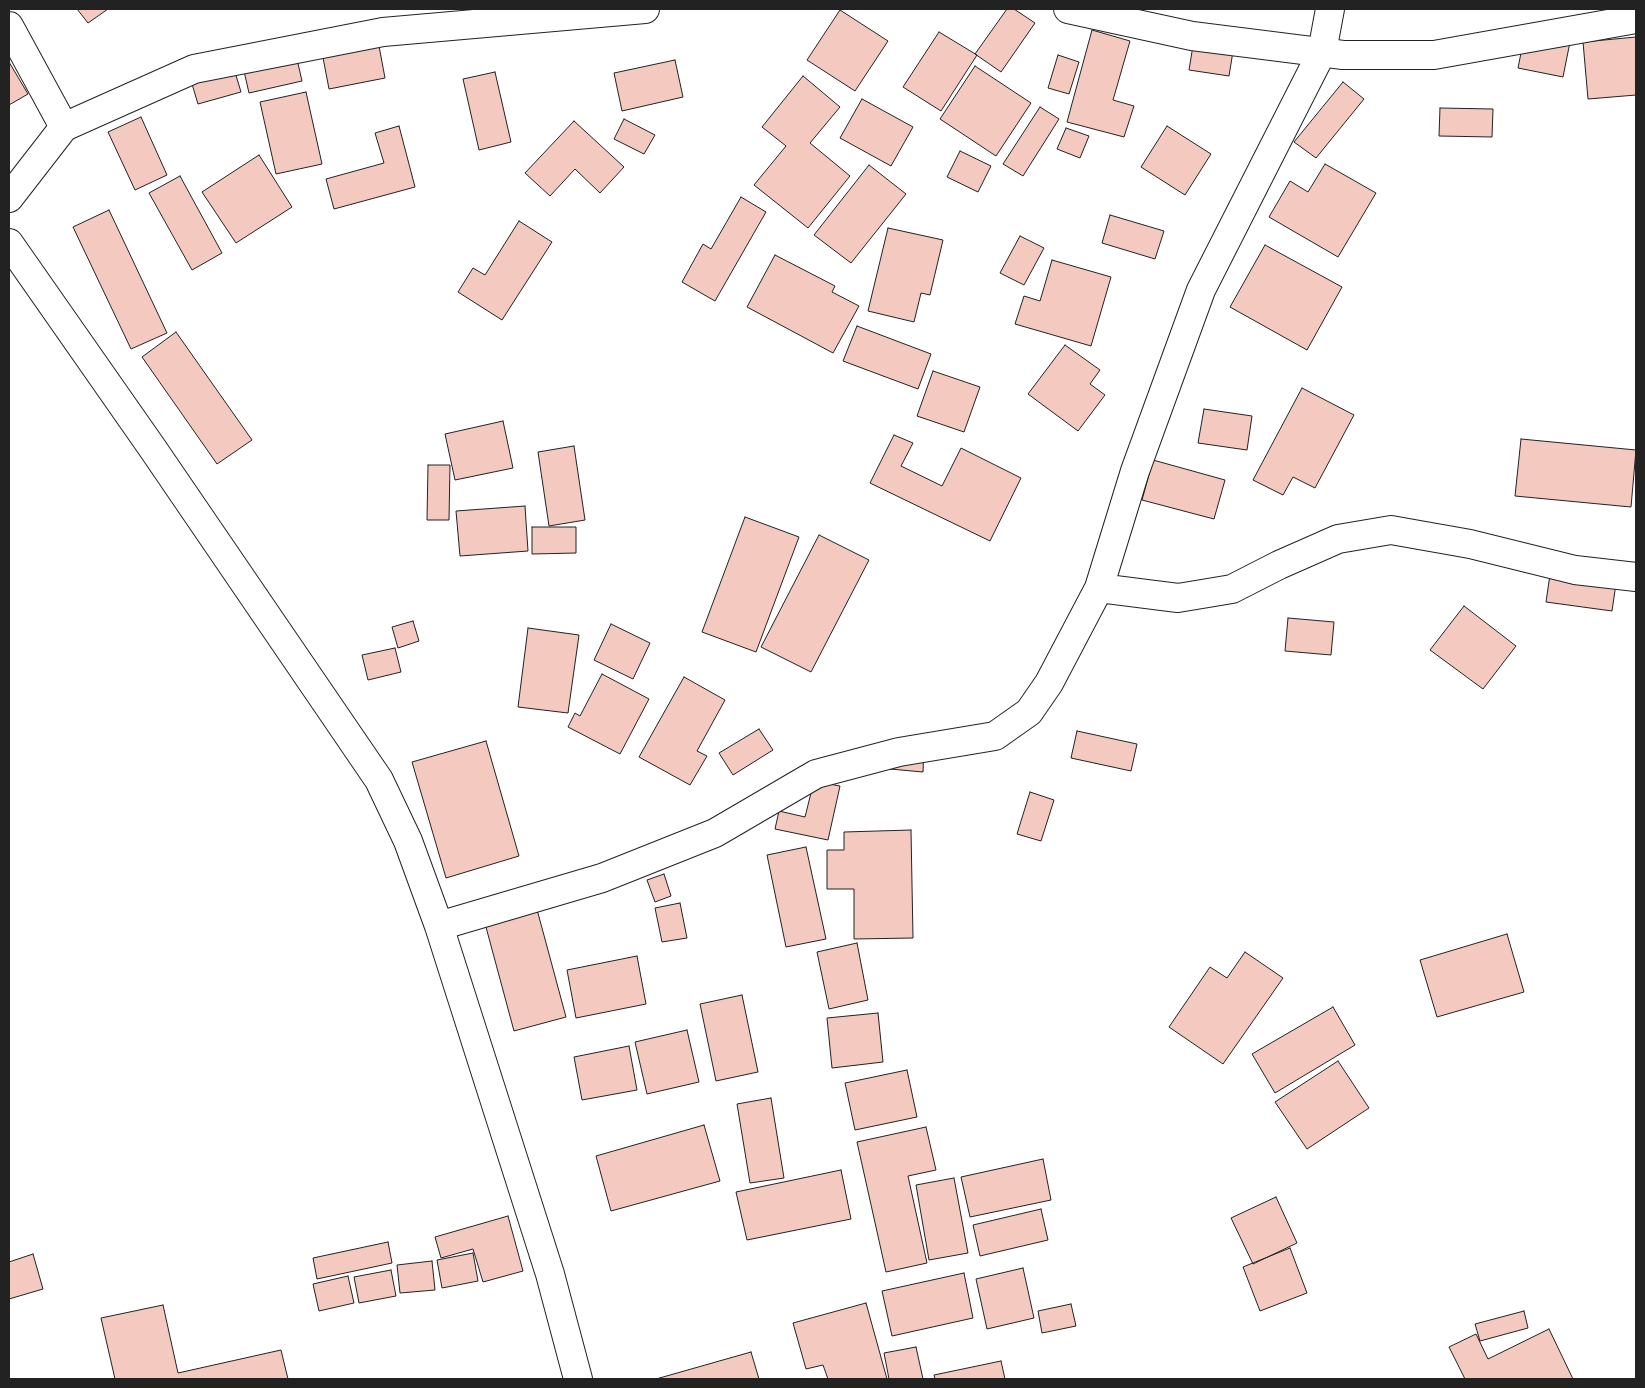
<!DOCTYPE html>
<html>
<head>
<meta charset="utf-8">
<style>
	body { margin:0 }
	#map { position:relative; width:1645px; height:1388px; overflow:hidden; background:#fff; font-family:Montserrat,sans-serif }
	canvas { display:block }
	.frame { position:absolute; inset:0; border:10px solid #222; pointer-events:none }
</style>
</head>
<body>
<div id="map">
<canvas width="1645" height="1388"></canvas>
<div class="frame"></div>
</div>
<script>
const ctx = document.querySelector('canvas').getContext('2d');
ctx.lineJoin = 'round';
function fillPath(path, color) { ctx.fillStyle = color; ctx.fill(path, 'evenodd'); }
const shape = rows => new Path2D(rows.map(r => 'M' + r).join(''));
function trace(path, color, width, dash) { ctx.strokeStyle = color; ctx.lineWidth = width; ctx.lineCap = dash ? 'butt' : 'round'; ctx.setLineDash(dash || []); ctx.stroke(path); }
const building = shape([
	[77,9,108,9,88,23,77,9],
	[1007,9,1014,9,1035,23,1001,72,975,54,1007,9],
	[840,10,888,41,855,91,807,60,840,10],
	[1526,28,1571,37,1563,77,1518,68,1526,28],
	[1092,30,1130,41,1113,100,1134,106,1124,137,1067,122,1092,30],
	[939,32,977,55,941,111,903,87,939,32],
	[1195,33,1235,39,1229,76,1189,70,1195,33],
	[1636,37,1636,95,1588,99,1583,42,1636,37],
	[320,42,379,46,385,78,329,89,320,42],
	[294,46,302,81,249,93,241,58,294,46],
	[1058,55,1079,62,1069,94,1048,88,1058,55],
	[675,60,683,97,622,111,614,73,675,60],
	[9,62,28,94,9,105,9,62],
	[232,62,241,92,198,104,189,74,232,62],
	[975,66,1031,103,996,156,940,119,975,66],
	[495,72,511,142,479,150,463,79,495,72],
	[803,76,840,107,810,143,850,176,808,228,754,185,786,146,762,127,803,76],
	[1343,82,1364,99,1316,158,1294,142,1343,82],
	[306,92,322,164,276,174,260,102,306,92],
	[862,99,913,127,891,166,840,138,862,99],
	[1040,107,1059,119,1023,176,1003,164,1040,107],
	[1440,108,1493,109,1492,137,1439,136,1440,108],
	[141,117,167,175,135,190,108,132,141,117],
	[624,119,655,135,644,154,614,139,624,119],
	[574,121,624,167,600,193,575,169,550,196,525,173,574,121],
	[399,126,415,187,334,209,326,179,384,163,375,133,399,126],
	[1167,126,1211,154,1185,195,1141,167,1167,126],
	[1066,128,1089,136,1080,158,1057,149,1066,128],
	[960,151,991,166,978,192,947,177,960,151],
	[259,155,292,207,236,243,202,192,259,155],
	[1325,164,1376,193,1338,257,1269,217,1290,181,1308,192,1325,164],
	[869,165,906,194,851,263,814,235,869,165],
	[180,176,222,253,192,270,149,193,180,176],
	[741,197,766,212,715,301,682,282,703,244,711,249,741,197],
	[109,210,167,333,131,349,73,227,109,210],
	[1110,215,1164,231,1155,259,1102,243,1110,215],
	[519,221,552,242,502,320,458,292,473,268,485,275,519,221],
	[888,228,943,240,930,295,921,293,914,322,868,311,888,228],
	[1020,236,1044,248,1024,285,1000,273,1020,236],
	[1265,245,1342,287,1307,350,1230,307,1265,245],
	[775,255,835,286,832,292,859,306,833,353,747,307,775,255],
	[1052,260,1111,277,1091,346,1015,324,1024,296,1040,301,1052,260],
	[857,326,931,354,918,389,843,361,857,326],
	[176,332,252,440,217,464,142,357,176,332],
	[1065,345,1100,370,1090,384,1105,395,1078,431,1028,394,1065,345],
	[933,371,980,387,964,432,917,416,933,371],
	[1302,388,1354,415,1315,488,1293,477,1283,495,1253,480,1302,388],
	[1204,409,1252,416,1247,450,1198,443,1204,409],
	[503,421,513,468,455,480,445,434,503,421],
	[894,435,913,443,901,466,942,486,961,448,1021,478,990,541,870,483,894,435],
	[1521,439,1636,450,1631,507,1515,496,1521,439],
	[574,446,585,520,549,526,538,452,574,446],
	[1153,460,1225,480,1214,519,1142,500,1153,460],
	[428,465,450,465,449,520,427,520,428,465],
	[525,506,528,551,460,556,456,511,525,506],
	[745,517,799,537,756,652,702,632,745,517],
	[532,527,576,527,576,553,532,554,532,527],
	[819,535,869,560,811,672,761,647,819,535],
	[1552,561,1618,570,1612,611,1546,602,1552,561],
	[1464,606,1516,646,1483,689,1430,650,1464,606],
	[1288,618,1334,622,1331,655,1285,651,1288,618],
	[413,621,419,641,398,648,392,627,413,621],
	[611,624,650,643,633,679,594,660,611,624],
	[528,628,579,635,568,713,518,707,528,628],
	[395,648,401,672,368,680,362,655,395,648],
	[602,674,649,699,620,754,568,727,575,713,580,716,602,674],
	[684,677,725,700,697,751,707,756,690,785,639,757,684,677],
	[759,729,773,750,733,775,719,753,759,729],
	[1077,731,1137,744,1131,771,1071,758,1077,731],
	[486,741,519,856,446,878,412,762,486,741],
	[891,742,924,743,923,772,890,769,891,742],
	[814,781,840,786,828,840,775,829,779,811,805,817,814,781],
	[1030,792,1054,800,1041,841,1017,834,1030,792],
	[911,830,913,938,854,939,854,889,827,889,827,850,844,850,844,832,911,830],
	[806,847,826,939,786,947,767,855,806,847],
	[664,874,671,896,655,902,647,880,664,874],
	[535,902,566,1017,514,1031,483,916,535,902],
	[680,903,687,938,662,942,655,908,680,903],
	[1507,934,1524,992,1437,1017,1420,960,1507,934],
	[857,943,868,1000,829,1009,817,952,857,943],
	[1245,952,1283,978,1223,1064,1169,1027,1210,967,1227,978,1245,952],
	[637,956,646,1004,576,1018,567,970,637,956],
	[742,995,758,1072,716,1081,700,1004,742,995],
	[1333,1007,1355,1045,1275,1093,1252,1054,1333,1007],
	[878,1013,883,1062,832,1068,827,1018,878,1013],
	[687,1030,699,1082,647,1094,635,1042,687,1030],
	[629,1046,637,1090,582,1100,574,1057,629,1046],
	[1338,1061,1369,1108,1307,1149,1275,1102,1338,1061],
	[907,1070,917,1117,855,1130,845,1083,907,1070],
	[771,1098,784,1178,750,1183,737,1104,771,1098],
	[704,1125,720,1181,611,1211,596,1156,704,1125],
	[926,1127,936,1170,908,1176,927,1263,886,1272,857,1142,926,1127],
	[1043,1159,1051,1200,970,1217,961,1177,1043,1159],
	[841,1170,851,1219,747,1240,736,1192,841,1170],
	[954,1178,968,1253,929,1260,916,1185,954,1178],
	[1276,1197,1297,1243,1253,1264,1231,1218,1276,1197],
	[1041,1209,1048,1240,980,1256,973,1225,1041,1209],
	[508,1216,523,1271,483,1282,473,1249,441,1258,435,1237,508,1216],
	[388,1242,392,1263,317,1279,313,1258,388,1242],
	[1290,1248,1307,1293,1260,1311,1243,1267,1290,1248],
	[473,1253,478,1281,442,1288,437,1260,473,1253],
	[33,1254,43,1289,9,1299,9,1262,33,1254],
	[432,1261,435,1290,400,1293,397,1265,432,1261],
	[1023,1268,1034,1318,987,1329,976,1279,1023,1268],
	[391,1270,396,1296,359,1303,354,1277,391,1270],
	[964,1273,973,1318,892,1336,882,1291,964,1273],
	[348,1276,354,1303,319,1311,313,1284,348,1276],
	[866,1303,887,1379,828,1379,823,1365,806,1369,793,1323,866,1303],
	[1071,1304,1076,1326,1042,1333,1038,1311,1071,1304],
	[163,1305,178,1373,281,1350,288,1379,115,1379,101,1318,163,1305],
	[1524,1311,1528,1328,1480,1341,1475,1324,1524,1311],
	[1549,1329,1573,1379,1465,1379,1449,1347,1476,1334,1488,1359,1549,1329],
	[916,1347,923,1379,889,1379,884,1353,916,1347],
	[751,1352,759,1379,656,1379,751,1352],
	[1001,1361,1005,1379,935,1379,934,1375,1001,1361]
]);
const minor = shape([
	[9,26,64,127],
	[9,243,153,449,379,780,408,841,439,926,550,1274,578,1379],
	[1099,588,1178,598,1232,589,1279,565,1338,539,1391,530,1470,544,1575,570,1636,577],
	[439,926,602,878,715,833,816,774,899,752,995,736,1029,712,1049,683,1099,588,1135,471,1201,290,1322,52,1330,9]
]);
const tertiary = shape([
	[1068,9,1192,36,1343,55,1434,55,1636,19],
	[9,198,64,127,194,69,383,32,645,9]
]);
fillPath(building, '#f3c9c0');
trace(building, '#222', 1);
trace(minor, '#222', 30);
trace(tertiary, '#222', 30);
trace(minor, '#fff', 28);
trace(tertiary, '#fff', 28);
</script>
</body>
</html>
